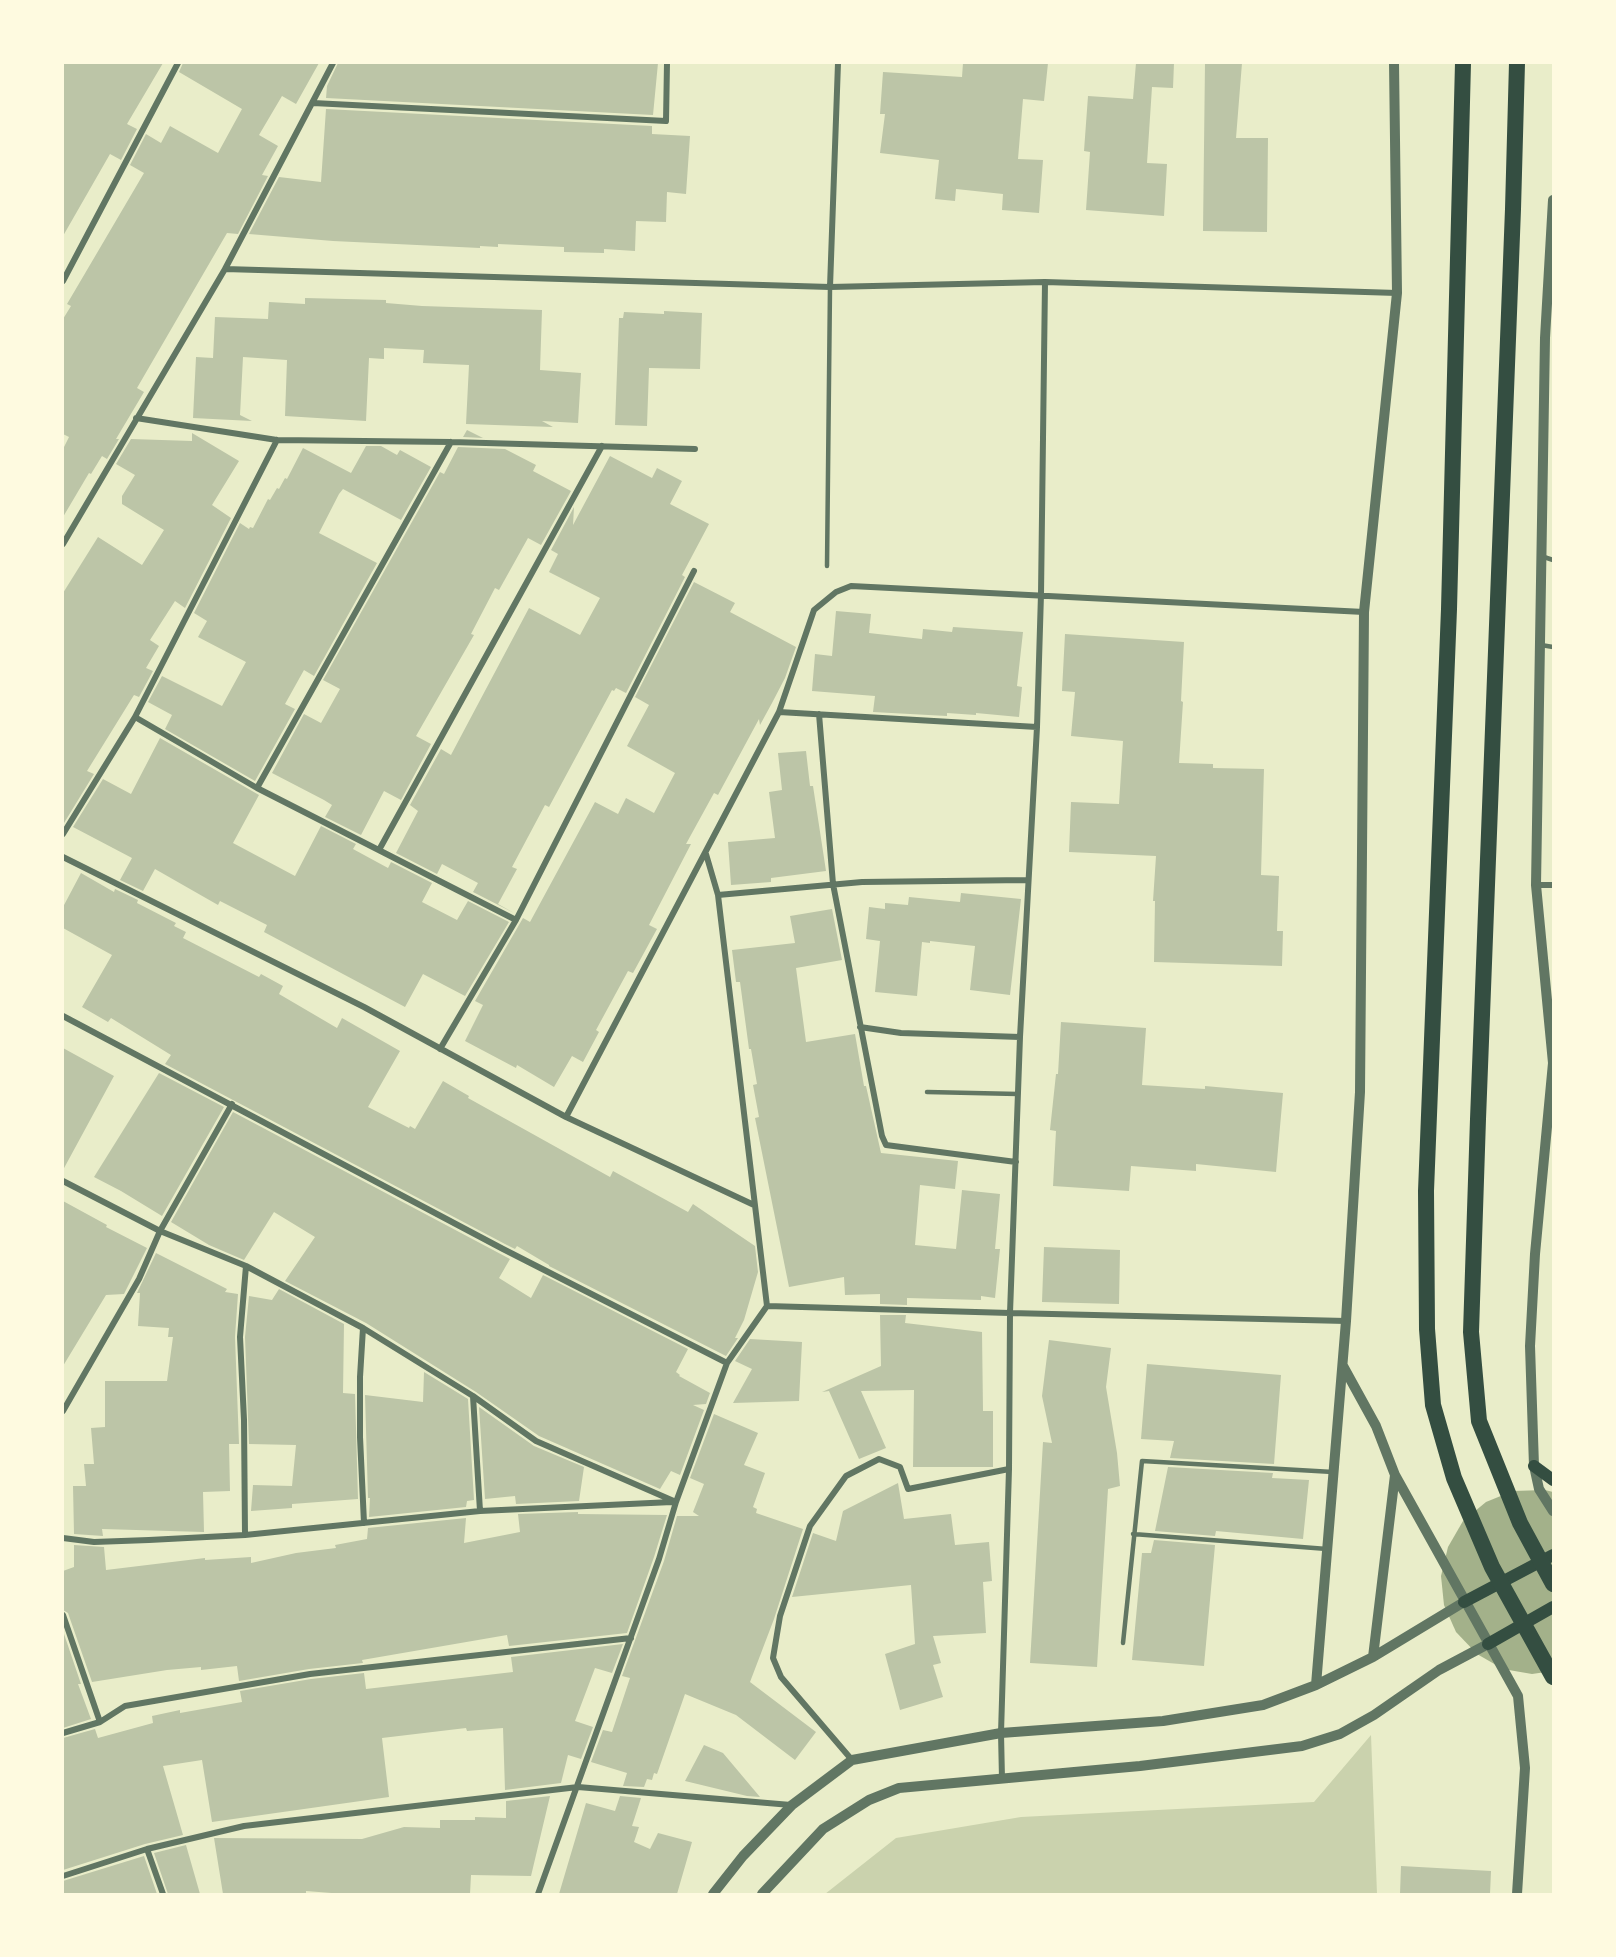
<!DOCTYPE html>
<html>
<head>
<meta charset="utf-8">
<style>
	body { margin:0 }
	#map { position:relative; width:1616px; height:1957px; overflow:hidden; background:#e9edc9; font-family:Figtree,sans-serif }
	canvas { display:block }
	.frame { position:absolute; inset:0; border:64px solid #fefae0; pointer-events:none }
</style>
</head>
<body>
<div id="map">
<canvas width="1616" height="1957"></canvas>
<div class="frame"></div>
</div>
<script>
const ctx = document.querySelector('canvas').getContext('2d');
ctx.lineJoin = 'round';
function fillPath(path, color) { ctx.fillStyle = color; ctx.fill(path, 'evenodd'); }
const shape = rows => new Path2D(rows.map(r => 'M' + r).join(''));
function trace(path, color, width, dash) { ctx.strokeStyle = color; ctx.lineWidth = width; ctx.lineCap = dash ? 'butt' : 'round'; ctx.setLineDash(dash || []); ctx.stroke(path); }
const green = shape([
	[1371,1735,1377,1894,825,1894,896,1838,1021,1817,1314,1802]
]);
const water = shape([
	[1545,1490,1553,1492,1553,1671,1532,1674,1503,1669,1477,1654,1456,1632,1444,1605,1441,1576,1448,1547,1463,1521,1486,1502,1513,1491]
]);
const building = shape([
	[63,63,163,63,127,124,137,129,121,160,110,154,63,236],
	[183,63,319,63,296,104,282,96,259,135,278,146,262,175,268,176,238,234,227,233,137,388,144,392,116,439,119,439,107,459,102,456,91,474,89,473,63,517,63,449,69,437,63,434,63,319,71,306,67,304,144,173,130,165,146,134,161,143,170,126,218,153,242,109,179,72],
	[338,63,658,63,653,115,326,98,327,86],
	[963,63,1048,63,1044,101,1023,99,1018,159,1043,160,1039,213,1002,210,1003,194,956,189,955,201,935,199,939,160,880,153,885,114,880,114,883,72,962,77],
	[1136,63,1174,63,1173,88,1152,87,1147,163,1167,164,1164,216,1086,210,1090,152,1084,151,1088,96,1133,99],
	[1205,63,1242,63,1236,138,1268,138,1267,232,1203,231],
	[326,109,652,126,652,134,690,136,686,194,667,192,666,222,636,221,635,251,604,249,604,253,564,252,564,247,498,244,498,247,480,246,480,248,333,241,249,234,279,177,321,182],
	[305,298,386,300,386,303,422,306,542,310,540,370,581,373,578,423,542,421,553,427,466,424,469,365,423,363,424,350,384,348,384,359,369,358,366,421,285,416,287,360,243,357,240,415,252,421,193,418,196,357,213,358,215,317,268,319,269,302,305,304],
	[664,311,702,313,700,369,649,368,647,426,615,425,619,318,623,318,624,312,664,314],
	[467,430,483,438,463,437],
	[192,433,239,461,212,505,231,518,185,608,175,601,150,640,159,646,146,668,153,671,139,697,134,695,87,771,94,774,64,823,63,593,98,537,142,565,164,530,122,504,122,496,135,475,116,464,131,439,192,441],
	[366,446,381,446,397,455,400,450,431,467,401,520,343,489,339,494,319,533,377,563,314,676,304,670,285,704,295,709,255,781,165,729,172,715,148,702,162,676,222,706,246,662,198,637,207,621,194,613,240,523,249,529,250,527,253,528,268,499,270,500,277,488,279,489,285,478,287,479,303,448,351,473],
	[458,447,505,449,536,465,533,471,571,491,541,545,528,538,499,590,495,588,471,634,474,635,416,736,431,744,401,800,384,791,361,835,325,817,332,805,324,800,272,773,304,714,321,723,340,689,323,680,440,472,444,474],
	[610,456,652,478,657,468,682,481,670,504,709,524,682,575,685,577,626,693,616,688,614,691,612,690,549,807,545,805,512,867,517,869,498,904,514,913,473,892,478,883,442,864,437,874,396,853,418,811,410,805,441,749,451,755,452,753,529,608,580,635,600,598,549,572,558,554,551,550,574,507,573,525],
	[694,582,735,603,730,612,796,647,785,678,772,703,760,725,759,719,718,795,714,793,686,844,691,844,649,925,657,929,633,973,628,971,596,1030,599,1032,583,1062,572,1056,554,1087,517,1065,516,1068,465,1041,483,1005,475,1001,523,918,530,922,595,802,618,814,626,798,654,813,675,773,627,746,649,705,635,697],
	[836,611,871,614,869,633,922,639,923,629,952,632,953,627,1023,632,1017,686,1022,687,1019,717,976,713,976,715,947,713,947,716,873,712,875,696,812,691,815,654,832,656],
	[1065,634,1184,642,1181,701,1183,702,1179,763,1213,764,1213,768,1264,769,1261,875,1279,876,1277,931,1283,931,1282,966,1154,962,1155,901,1153,901,1156,856,1069,852,1071,802,1119,804,1123,741,1071,736,1075,692,1062,691],
	[160,738,259,795,233,843,295,876,321,826,356,844,353,849,388,868,391,862,432,883,422,902,457,920,468,901,509,922,465,996,423,974,405,1007,264,932,267,925,220,901,218,905,155,869,143,891,120,880,132,858,73,827,103,779,131,794],
	[806,751,810,786,813,786,826,871,771,878,771,882,731,885,728,842,775,838,769,792,782,790,778,753],
	[81,873,114,892,115,889,138,900,137,903,176,923,174,926,186,932,183,938,259,977,261,974,283,986,279,994,337,1028,342,1018,400,1051,368,1107,409,1128,410,1126,415,1129,443,1081,469,1096,468,1098,610,1177,613,1171,688,1212,693,1204,755,1246,758,1272,744,1320,735,1338,738,1338,726,1356,549,1266,549,1265,517,1246,515,1249,505,1244,165,1064,171,1055,111,1018,108,1022,82,1007,112,955,63,928,63,907],
	[961,893,1021,899,1010,995,970,990,975,946,930,941,930,943,922,942,917,996,875,992,880,941,866,939,869,907,885,909,885,903,908,905,909,897,960,902],
	[832,909,842,960,796,968,806,1042,855,1034,864,1086,866,1086,881,1153,958,1161,955,1189,920,1185,915,1245,956,1249,962,1190,1000,1194,995,1249,1000,1249,995,1298,981,1296,981,1300,907,1298,907,1305,880,1304,880,1294,845,1295,844,1277,789,1287,755,1118,759,1117,753,1085,757,1084,751,1049,749,1049,740,982,736,982,732,950,795,943,790,916],
	[1061,1022,1146,1028,1142,1085,1205,1089,1205,1086,1283,1093,1276,1172,1196,1164,1196,1171,1131,1166,1129,1191,1053,1186,1056,1131,1050,1130,1056,1074,1058,1074],
	[63,1048,114,1076,63,1170],
	[159,1073,224,1107,162,1216,121,1191,94,1177],
	[233,1112,510,1259,499,1278,531,1298,543,1275,688,1349,676,1372,680,1375,679,1376,710,1393,706,1404,693,1405,704,1410,680,1475,671,1471,660,1489,539,1436,476,1392,366,1323,285,1281,315,1237,274,1212,244,1260,209,1245,171,1222],
	[63,1201,107,1225,106,1227,147,1248,124,1294,106,1295,63,1366],
	[1044,1247,1120,1250,1119,1304,1042,1302],
	[156,1253,227,1289,225,1292,238,1294,235,1337,239,1444,229,1444,230,1491,203,1492,204,1532,102,1529,103,1536,74,1534,73,1486,86,1486,84,1464,94,1464,91,1428,105,1427,105,1381,167,1381,173,1337,168,1337,169,1328,138,1326,140,1293,137,1293],
	[279,1289,344,1324,343,1393,355,1394,358,1499,292,1504,292,1508,251,1511,253,1485,292,1486,296,1445,249,1444,245,1337,249,1296,272,1300],
	[880,1315,906,1315,905,1323,982,1332,983,1411,993,1411,993,1467,913,1467,914,1390,861,1391,886,1448,859,1459,829,1391,822,1392,881,1366],
	[750,1339,802,1342,799,1401,733,1403,752,1369,735,1361],
	[1049,1340,1111,1348,1106,1387,1117,1453,1120,1486,1108,1489,1097,1667,1030,1663,1043,1442,1052,1443,1042,1396],
	[1147,1364,1281,1375,1274,1464,1170,1458,1174,1441,1141,1439],
	[424,1372,468,1399,474,1500,467,1501,466,1507,369,1517,370,1498,368,1498,365,1395,423,1402],
	[479,1407,534,1446,584,1467,579,1501,516,1504,515,1496,485,1499],
	[714,1414,758,1433,744,1465,765,1473,753,1507,757,1509,756,1513,803,1529,774,1619,750,1682,816,1732,795,1760,736,1715,685,1694,657,1774,654,1773,652,1780,647,1779,644,1787,623,1786,627,1773,591,1762,603,1730,612,1732,630,1678,622,1676,664,1561,677,1516,699,1516,693,1512,704,1484,690,1478],
	[1168,1467,1273,1473,1272,1478,1309,1480,1303,1539,1216,1531,1215,1536,1155,1531],
	[898,1483,904,1519,951,1514,955,1545,989,1542,992,1581,983,1582,986,1633,933,1636,941,1663,933,1665,943,1697,900,1710,885,1654,915,1644,911,1585,792,1597,813,1533,836,1541,843,1511],
	[578,1512,578,1514,667,1515,654,1557,627,1633,509,1646,507,1635,362,1660,363,1663,309,1669,239,1681,237,1666,201,1670,201,1667,167,1670,92,1682,68,1613,63,1610,63,1571,74,1567,74,1545,104,1547,106,1570,205,1558,205,1560,251,1557,251,1563,296,1553,336,1548,335,1545,367,1539,368,1528,466,1518,464,1543,520,1532,518,1514],
	[1154,1540,1215,1545,1204,1666,1132,1660,1142,1553,1151,1553],
	[63,1631,81,1684,78,1684,91,1719,63,1728],
	[623,1644,612,1673,595,1668,575,1721,593,1727,581,1759,568,1755,561,1783,505,1790,503,1728,467,1731,466,1728,382,1738,389,1797,212,1822,202,1760,163,1766,183,1835,145,1844,63,1870,63,1738,95,1729,98,1738,153,1723,152,1716,180,1710,180,1713,242,1702,240,1691,311,1679,364,1673,366,1689,513,1672,511,1657],
	[704,1745,723,1753,760,1797,747,1796,685,1781],
	[550,1796,531,1876,471,1875,470,1894,344,1894,306,1891,306,1894,223,1894,214,1838,362,1839,404,1827,440,1828,440,1820,475,1820,475,1817,506,1818,506,1801],
	[620,1796,641,1798,632,1826,639,1827,634,1842,650,1849,658,1833,692,1842,677,1894,559,1894,586,1803,615,1811],
	[186,1845,200,1894,168,1894,154,1853],
	[144,1856,157,1894,63,1894,63,1881],
	[1401,1866,1491,1871,1490,1894,1400,1894]
]);
const service = shape([
	[1541,556,1553,560],
	[827,566,830,287],
	[1541,645,1553,647],
	[927,1092,1018,1094],
	[1133,1534,1327,1549],
	[1123,1643,1142,1461,1333,1472]
]);
const minor = shape([
	[313,103,666,121,667,63],
	[225,269,830,287,1045,282,1397,293],
	[63,281,178,63],
	[830,287,838,63],
	[136,418,277,440,451,442,695,449],
	[63,544,225,269,333,63],
	[779,712,1037,727],
	[819,714,833,884,882,1136,886,1145,1016,1162],
	[135,717,257,788,516,920],
	[257,788,451,442],
	[63,834,135,717,277,440],
	[379,850,602,446],
	[63,857,364,1007,566,1117,754,1205],
	[1536,885,1553,885],
	[718,895,862,882,1027,880],
	[63,1016,503,1249,727,1363],
	[860,1027,901,1033,1020,1037],
	[440,1049,516,920,694,571],
	[566,1117,779,712,814,610,836,592,851,586,1364,612],
	[63,1181,160,1231,246,1266,363,1328,473,1396,536,1441,676,1502],
	[767,1306,1010,1313,1346,1321],
	[363,1328,360,1377,360,1437,364,1523],
	[473,1396,480,1511],
	[63,1411,139,1279,160,1231,232,1104],
	[245,1535,244,1420,240,1337,246,1266],
	[63,1538,94,1542,149,1540,245,1535,480,1511,672,1502],
	[63,1615,100,1722],
	[63,1733,100,1722,125,1706,310,1674,631,1638],
	[852,1760,781,1677,773,1658,780,1616,810,1526,846,1476,879,1459,900,1467,908,1489,1009,1469],
	[1002,1779,1001,1733,1009,1469,1010,1313,1020,1037,1037,727,1041,594,1045,282],
	[147,1849,163,1894],
	[63,1876,147,1849,244,1826,578,1787,791,1805],
	[538,1894,659,1559,676,1502,727,1363,767,1306,718,895,706,854]
]);
const tertiary = shape([
	[1553,200,1545,338,1536,885,1553,1063,1535,1254,1530,1346,1534,1466,1539,1489,1553,1511],
	[1343,1366,1376,1426,1395,1475,1518,1696,1525,1768,1517,1894],
	[1373,1657,1395,1475],
	[1316,1685,1346,1321,1360,1092,1364,612,1397,293,1394,63],
	[713,1894,743,1856,792,1805,852,1760,1001,1733,1163,1721,1263,1705,1316,1685,1373,1657,1464,1602],
	[762,1894,823,1829,869,1800,899,1788,1140,1766,1302,1746,1340,1734,1374,1715,1439,1670,1488,1644]
]);
const secondary = shape([
	[1534,1466,1553,1480],
	[1464,1602,1553,1555],
	[1488,1644,1553,1607]
]);
const trunk = shape([
	[1463,63,1449,609,1426,1191,1427,1329,1433,1405,1454,1478,1492,1567,1553,1677],
	[1517,63,1513,209,1478,1119,1471,1332,1479,1421,1520,1523,1553,1584]
]);
fillPath(green, '#cad2ad');
fillPath(water, '#a3b18a');
fillPath(building, '#bcc5a7');
trace(service, '#617663', 4.5);
trace(minor, '#617663', 6);
trace(tertiary, '#617663', 10);
trace(secondary, '#344e41', 12);
trace(trunk, '#344e41', 16);
</script>
</body>
</html>
